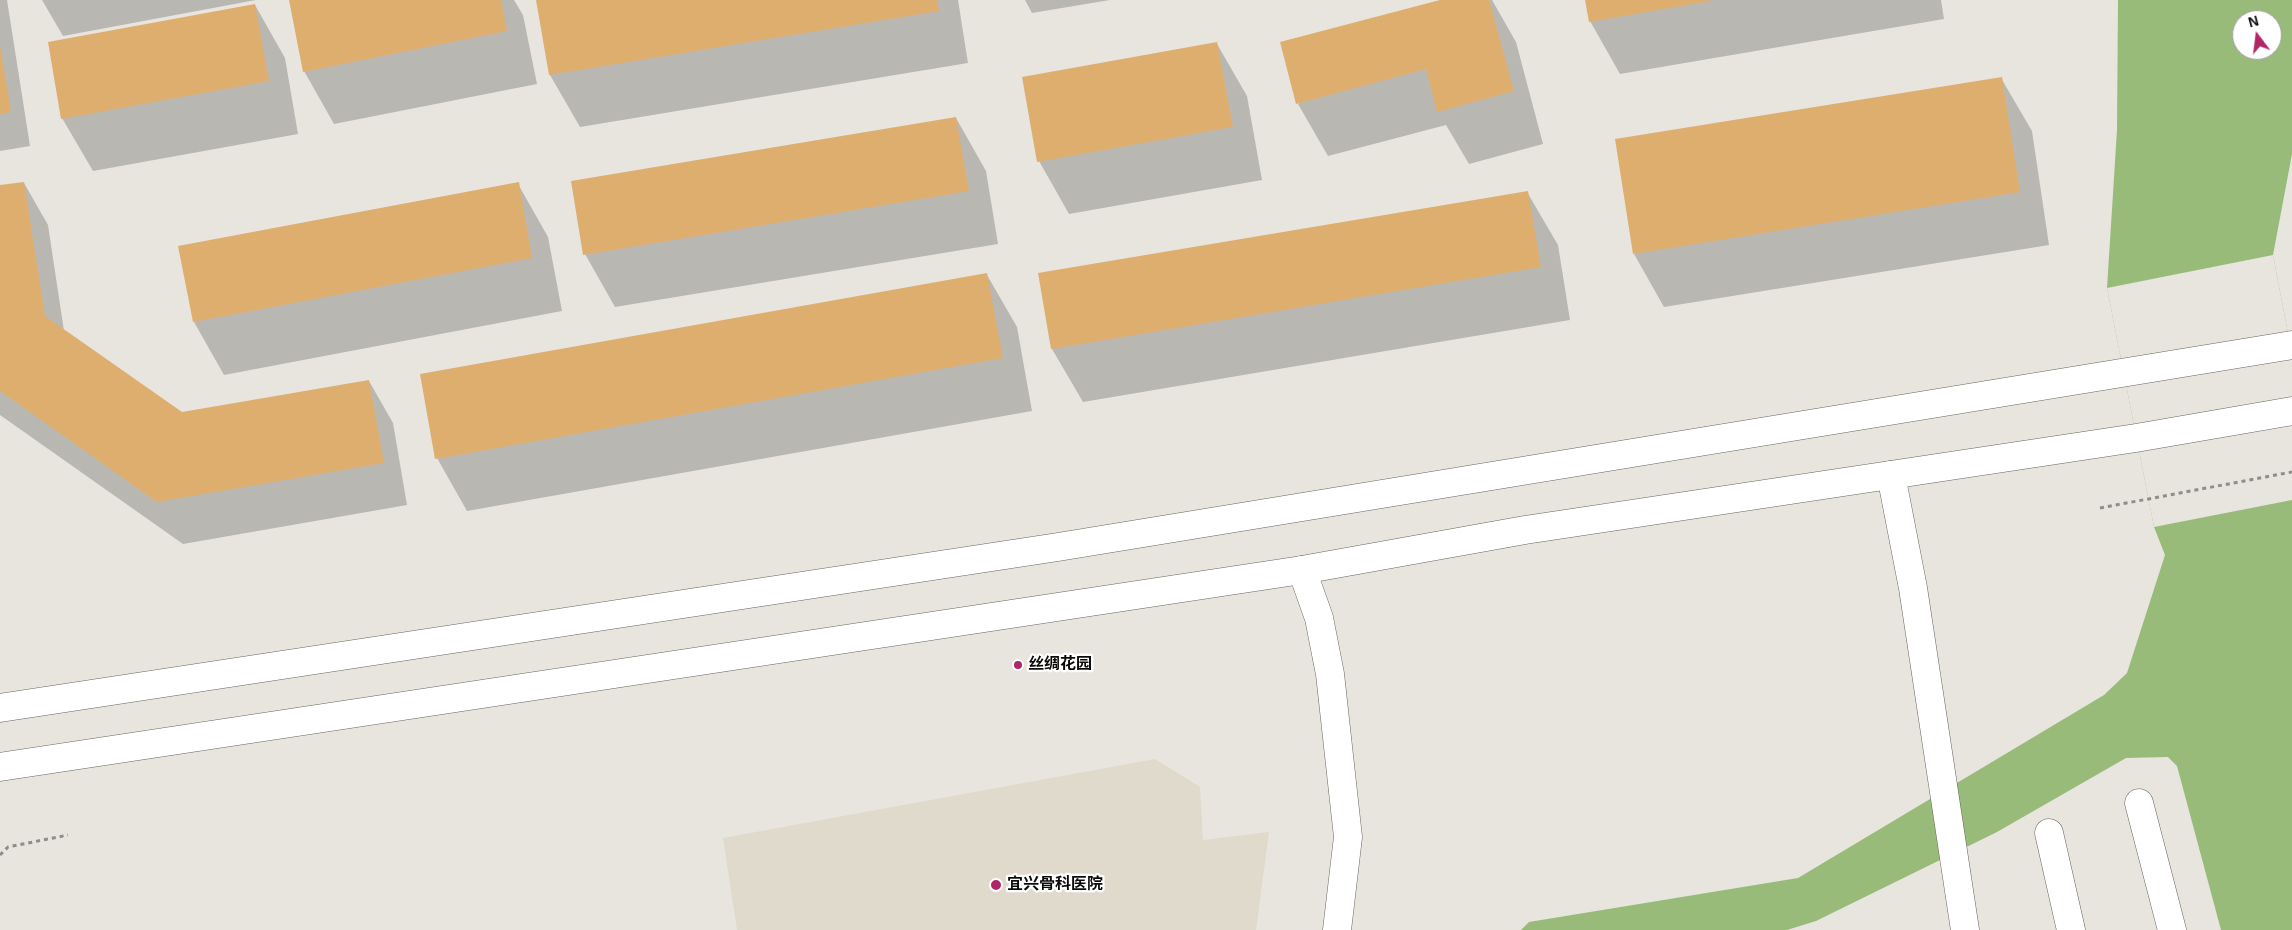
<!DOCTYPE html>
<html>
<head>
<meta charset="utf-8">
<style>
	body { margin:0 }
	#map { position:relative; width:2292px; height:930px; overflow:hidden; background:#e7e5de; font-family:Arial,sans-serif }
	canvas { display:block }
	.north { position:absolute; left:2232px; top:10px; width:50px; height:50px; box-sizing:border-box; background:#fff; border:1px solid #9e9d9d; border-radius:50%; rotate:345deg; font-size:14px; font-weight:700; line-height:20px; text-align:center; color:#0c0b09 }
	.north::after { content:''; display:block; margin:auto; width:18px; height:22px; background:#b02768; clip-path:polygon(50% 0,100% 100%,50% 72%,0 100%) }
</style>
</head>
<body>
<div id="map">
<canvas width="2292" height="930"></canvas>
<div class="north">N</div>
</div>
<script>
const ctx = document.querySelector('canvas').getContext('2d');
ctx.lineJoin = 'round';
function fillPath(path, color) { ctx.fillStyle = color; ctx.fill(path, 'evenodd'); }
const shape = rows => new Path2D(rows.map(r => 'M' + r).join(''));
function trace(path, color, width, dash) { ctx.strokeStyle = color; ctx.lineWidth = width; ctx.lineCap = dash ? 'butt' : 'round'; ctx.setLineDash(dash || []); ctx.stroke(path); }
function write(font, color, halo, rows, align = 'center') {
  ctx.font = font + ' Arial,"Noto Sans SC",sans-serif'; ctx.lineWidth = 4.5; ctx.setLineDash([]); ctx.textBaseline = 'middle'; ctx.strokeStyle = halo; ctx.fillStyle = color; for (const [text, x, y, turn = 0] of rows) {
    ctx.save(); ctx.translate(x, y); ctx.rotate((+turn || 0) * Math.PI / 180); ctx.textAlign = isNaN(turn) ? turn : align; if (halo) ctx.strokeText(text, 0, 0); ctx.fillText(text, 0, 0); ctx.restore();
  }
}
const built = shape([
	[1155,759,1200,787,1203,840,1269,832,1256,930,737,930,723,838]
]);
const water = shape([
	[2118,0,2292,0,2292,154,2273,255,2292,354,2292,930,2221,930,2177,766,2168,757,2126,758,1997,832,1816,921,1787,930,1521,930,1529,922,1798,878,2104,695,2127,673,2165,555,2154,527,2107,288,2117,130],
	[2242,20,2272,20,2272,50,2242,50]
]);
const pier = shape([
	[2273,255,2292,354,2292,500,2154,527,2107,288]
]);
const shadow = shape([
	[0,0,7,0,30,146,0,151],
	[42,0,256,0,63,36],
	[297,0,514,0,523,15,537,84,334,124,304,71],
	[538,0,958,0,968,63,580,127,550,75],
	[1025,0,1110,0,1032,13],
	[1445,0,1492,0,1516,42,1543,144,1469,164,1446,125,1328,156,1298,104],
	[1586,0,1941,0,1944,19,1620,74,1590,21],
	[255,5,285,58,298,134,93,171,62,118],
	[1217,44,1247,96,1262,180,1069,214,1039,161],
	[2001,78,2032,131,2049,245,1664,307,1634,254],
	[956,118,986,171,998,244,615,307,585,254],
	[24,183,48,225,64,331,182,413,369,381,393,423,407,505,183,544,0,415,0,187],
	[518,184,548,237,562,311,224,375,194,322],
	[1527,192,1558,245,1570,320,1083,402,1052,349,1039,274],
	[987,275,1017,327,1032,411,467,511,437,458]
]);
const building = shape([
	[289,0,501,0,507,31,303,72],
	[536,0,937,0,939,11,549,75],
	[1440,0,1489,0,1514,91,1437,112,1426,69,1296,104,1280,42],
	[1585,0,1710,0,1710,1,1589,22],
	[255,4,269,81,61,119,48,42],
	[1217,42,1233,127,1037,162,1022,77],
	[0,46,11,112,0,114],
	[2002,77,2020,192,1633,254,1615,139],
	[956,117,969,191,583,255,571,181],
	[24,182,45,316,182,412,369,380,384,463,157,502,0,391,0,185],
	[519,182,532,258,193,322,178,246],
	[1528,191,1541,267,1051,349,1038,273],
	[987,273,1003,358,435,459,420,374]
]);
const path = shape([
	[2100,508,2292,472],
	[0,855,8,847,68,835]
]);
const minor = shape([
	[1891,475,1913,588,1965,930],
	[1302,570,1319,618,1330,674,1348,837,1337,930],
	[2139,803,2172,930],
	[2049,833,2071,930]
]);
const major = shape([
	[0,708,1058,547,2292,345],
	[0,767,1302,570,1525,530,2136,438,2292,411]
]);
const markers = [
	[1018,665,5,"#b02768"],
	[996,885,6,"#b02768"]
];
const poiNames = [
	["丝绸花园",1028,665],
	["宜兴骨科医院",1007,885]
];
fillPath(built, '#dfdacc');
fillPath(water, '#99bb79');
fillPath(pier, '#e7e5de');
fillPath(shadow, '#0003');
fillPath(building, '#deae6f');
trace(minor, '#686660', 29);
trace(major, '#686660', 29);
trace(path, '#8f8d88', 3, [4, 4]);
trace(minor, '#fff', 28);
trace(major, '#fff', 28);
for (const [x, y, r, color] of markers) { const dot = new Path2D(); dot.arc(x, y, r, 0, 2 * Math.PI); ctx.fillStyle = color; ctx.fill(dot); trace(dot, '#fff', 2); }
write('bold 16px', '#0c0b09', '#fff', poiNames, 'left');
</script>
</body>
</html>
